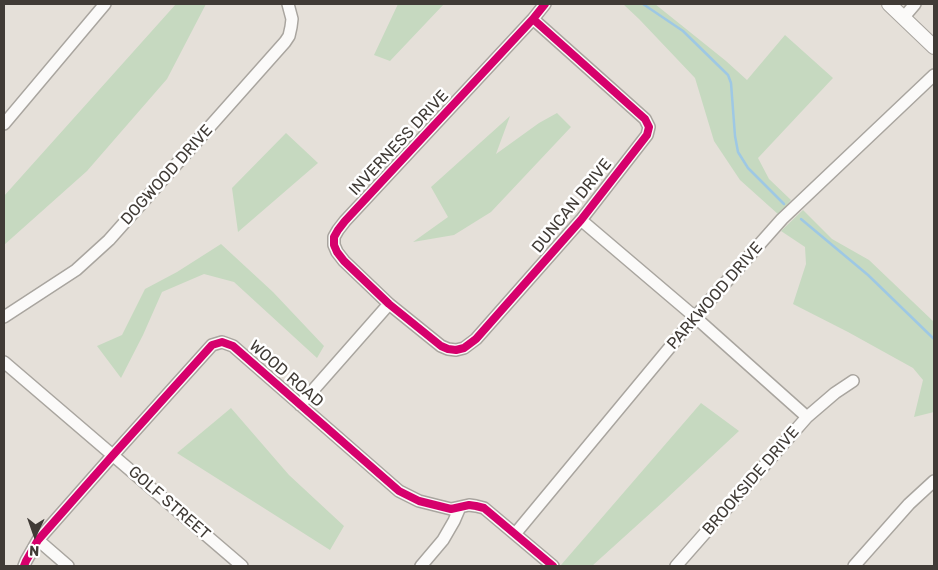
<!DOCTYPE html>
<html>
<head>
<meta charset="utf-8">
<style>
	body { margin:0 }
	#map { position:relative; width:938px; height:570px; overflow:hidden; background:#e5e0d9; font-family:Rubik,sans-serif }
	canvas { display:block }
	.frame { position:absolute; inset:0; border:5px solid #403b36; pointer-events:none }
	.north { position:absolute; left:10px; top:510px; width:50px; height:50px; -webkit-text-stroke:4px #fff; paint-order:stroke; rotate:183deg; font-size:14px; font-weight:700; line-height:20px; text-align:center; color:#403b36 }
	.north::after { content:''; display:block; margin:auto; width:18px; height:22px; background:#403b36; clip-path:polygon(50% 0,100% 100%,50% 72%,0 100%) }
</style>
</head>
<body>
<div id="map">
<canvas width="938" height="570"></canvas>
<div class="frame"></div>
<div class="north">N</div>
</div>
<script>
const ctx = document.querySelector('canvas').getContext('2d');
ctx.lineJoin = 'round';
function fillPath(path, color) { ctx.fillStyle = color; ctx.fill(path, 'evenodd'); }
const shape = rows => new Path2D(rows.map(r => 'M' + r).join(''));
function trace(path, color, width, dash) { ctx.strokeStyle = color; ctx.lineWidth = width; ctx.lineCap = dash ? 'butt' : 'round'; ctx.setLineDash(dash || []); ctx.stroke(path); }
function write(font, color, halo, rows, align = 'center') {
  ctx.font = font + ' Rubik,sans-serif'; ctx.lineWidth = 5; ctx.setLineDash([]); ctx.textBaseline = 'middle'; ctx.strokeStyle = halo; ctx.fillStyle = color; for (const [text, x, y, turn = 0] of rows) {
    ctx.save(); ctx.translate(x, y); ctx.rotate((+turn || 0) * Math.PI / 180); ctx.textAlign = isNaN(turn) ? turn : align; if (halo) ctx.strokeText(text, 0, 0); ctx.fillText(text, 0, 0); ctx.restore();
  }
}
const green = shape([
	[176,4,206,4,167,79,87,171,4,245,4,196],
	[398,4,444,4,390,61,374,55],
	[623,4,655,4,726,61,747,80,785,35,833,78,758,158,769,179,791,200,779,215,740,180,714,141,695,78,639,19],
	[557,113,571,127,491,212,454,235,413,242,448,217,431,187,510,116,496,154,539,123],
	[286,133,318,163,238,232,232,188],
	[803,210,832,239,869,260,934,322,934,412,914,417,923,380,913,368,848,332,793,304,806,264,805,247,781,231],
	[221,244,273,292,324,346,317,358,234,282,204,274,162,292,143,335,121,378,97,346,122,335,145,289,177,272],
	[701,403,739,431,665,500,592,566,561,565],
	[231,408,289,475,344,526,330,550,177,453]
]);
const stream = shape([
	[643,4,683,31,728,75,731,83,735,136,738,152,748,168,784,204],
	[801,219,868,275,934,339]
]);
const minor = shape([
	[904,17,915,4],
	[533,19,645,119,649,127,647,135,581,220,476,339,464,348,456,350,448,349,441,346,389,304,344,261,337,252,334,245,334,237,338,230,345,221,533,19,545,4],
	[4,124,105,4],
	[581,220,695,317,807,417],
	[4,317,76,270,109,240,285,42,289,36,291,27,292,19,288,4],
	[4,362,242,566],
	[300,405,389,304],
	[515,534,695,317,782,219,934,75],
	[38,540,68,566],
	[24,566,26,561,38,540,113,455,212,345,222,342,233,346,399,491,419,501,451,509,469,505,476,506,484,508,553,566],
	[421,566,443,540,454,521,460,507],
	[676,566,807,417,835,393,853,381],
	[854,566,909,504,934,481]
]);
const major = shape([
	[889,4,934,47]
]);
const cycleway = shape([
	[533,19,645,119,649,127,647,135,581,220,476,339,464,348,456,350,448,349,441,346,389,304,344,261,337,252,334,245,334,237,338,230,345,221,533,19,545,4],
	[24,566,26,561,38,540,113,455,212,345,222,342,233,346,399,491,419,501,451,509,469,505,476,506,484,508,553,566]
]);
const streetNames = [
	["INVERNESS DRIVE",399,143,-47],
	["DOGWOOD DRIVE",167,175,-48],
	["DUNCAN DRIVE",572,206,-51],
	["PARKWOOD DRIVE",715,296,-49],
	["WOOD ROAD",286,374,41],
	["BROOKSIDE DRIVE",751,481,-49],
	["GOLF STREET",169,503,41]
];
fillPath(green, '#c6d9c0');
trace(stream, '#9ec8e4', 2.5);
trace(minor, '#a9a59f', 14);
trace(major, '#a9a59f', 16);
trace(minor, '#fbfaf9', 11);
trace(major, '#fbfaf9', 14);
trace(cycleway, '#d6006c', 8);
write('16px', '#403b36', '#fff', streetNames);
</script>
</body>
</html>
